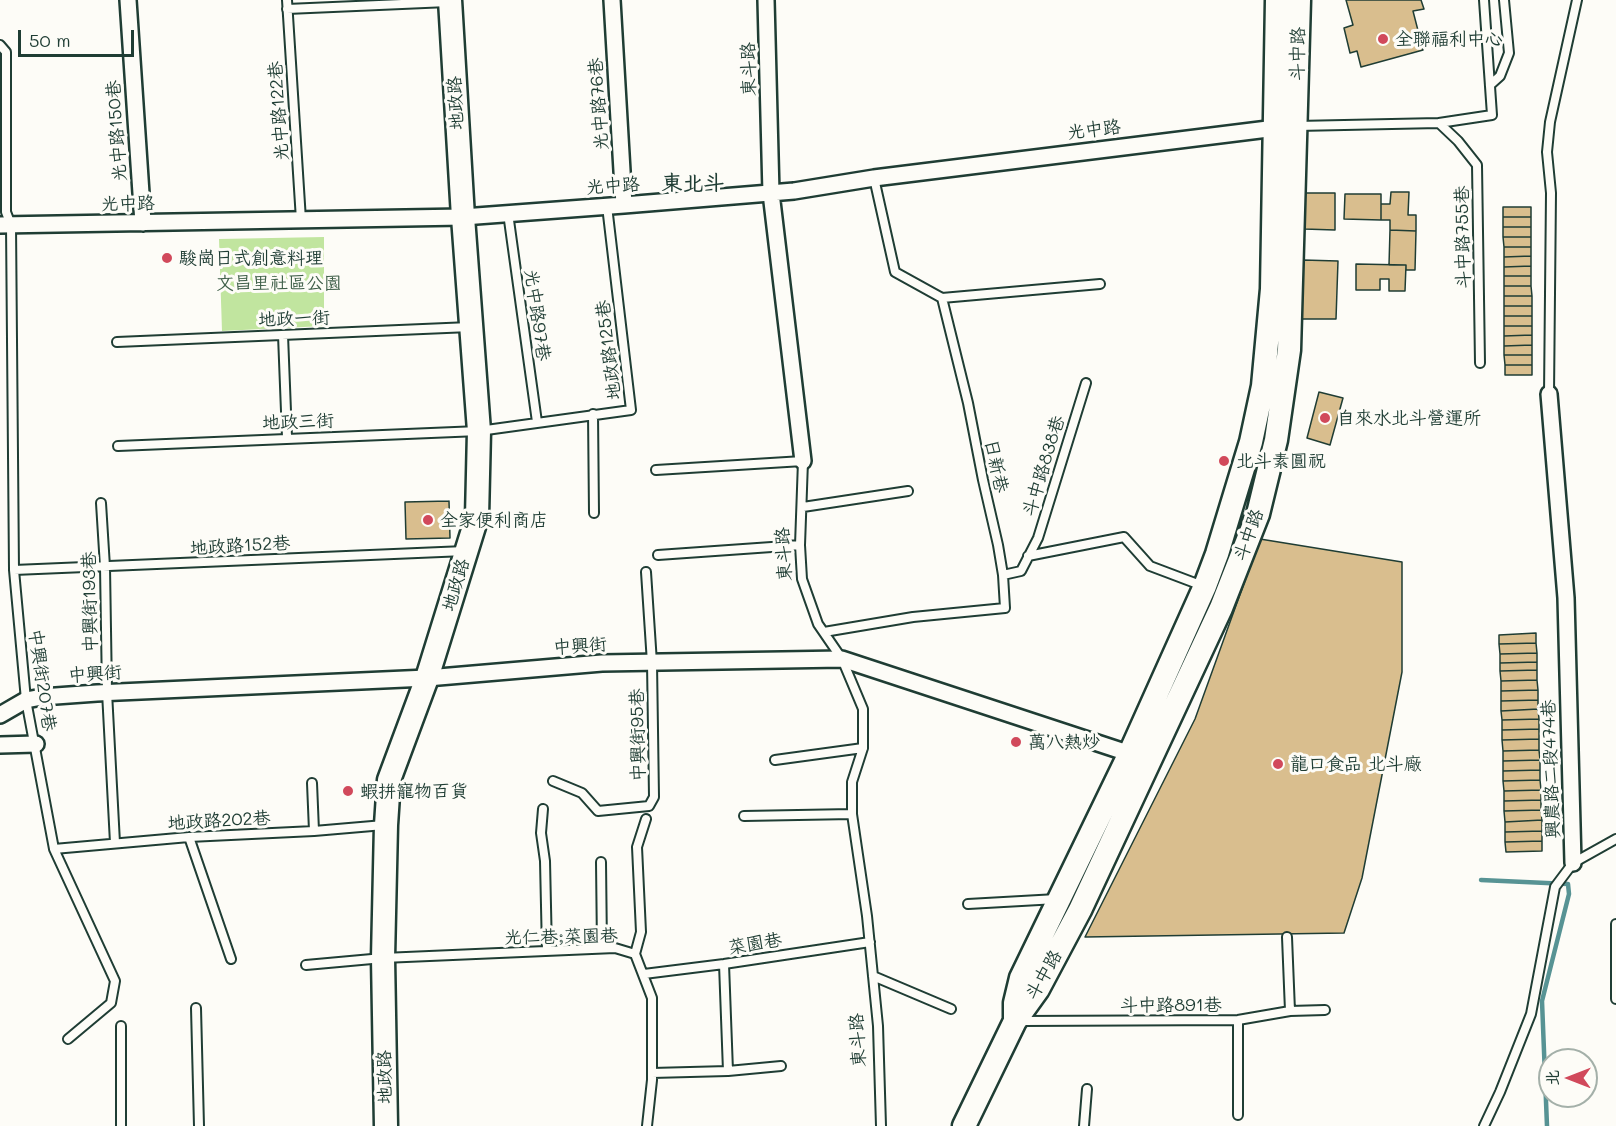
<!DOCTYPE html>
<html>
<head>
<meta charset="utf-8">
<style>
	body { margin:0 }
	#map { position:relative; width:1616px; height:1126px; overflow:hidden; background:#fdfcf7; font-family:Mali,"LXGW WenKai TC",sans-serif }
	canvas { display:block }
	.north { position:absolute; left:1538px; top:1048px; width:60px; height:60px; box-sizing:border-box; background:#fdfcf7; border:2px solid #a4b0a9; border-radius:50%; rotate:270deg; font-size:16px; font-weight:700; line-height:24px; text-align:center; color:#1f3d34 }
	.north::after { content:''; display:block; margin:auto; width:21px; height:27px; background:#d1495b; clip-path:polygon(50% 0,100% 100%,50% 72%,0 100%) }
	.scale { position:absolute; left:18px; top:30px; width:116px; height:27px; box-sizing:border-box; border:3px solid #1f3d34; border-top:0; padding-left:8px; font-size:18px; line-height:21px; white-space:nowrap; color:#1f3d34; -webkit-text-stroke:4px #fdfcf7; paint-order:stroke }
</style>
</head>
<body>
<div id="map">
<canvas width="1616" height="1126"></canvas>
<div class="north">北</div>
<div class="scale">50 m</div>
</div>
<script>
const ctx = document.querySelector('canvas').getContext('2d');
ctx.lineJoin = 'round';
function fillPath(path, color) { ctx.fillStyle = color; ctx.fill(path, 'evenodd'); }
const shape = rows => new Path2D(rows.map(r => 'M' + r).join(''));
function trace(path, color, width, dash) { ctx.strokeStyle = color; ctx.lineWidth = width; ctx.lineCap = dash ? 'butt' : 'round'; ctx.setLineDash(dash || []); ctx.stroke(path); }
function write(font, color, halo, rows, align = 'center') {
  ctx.font = font + ' Mali,"LXGW WenKai TC",sans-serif'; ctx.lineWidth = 6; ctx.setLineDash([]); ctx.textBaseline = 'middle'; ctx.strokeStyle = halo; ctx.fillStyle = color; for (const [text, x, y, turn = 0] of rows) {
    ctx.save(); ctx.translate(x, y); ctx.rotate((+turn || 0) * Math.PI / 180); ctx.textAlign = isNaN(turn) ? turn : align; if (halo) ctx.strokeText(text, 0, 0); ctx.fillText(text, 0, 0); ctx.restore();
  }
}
const green = shape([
	[324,237,324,326,222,331,219,239]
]);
const stream = shape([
	[1481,880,1568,884,1569,894,1542,1001,1547,1126]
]);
const building = shape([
	[1346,0,1421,0,1424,9,1413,11,1423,50,1361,67,1357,51,1350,53,1344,28,1353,25,1346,0],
	[1391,192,1409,192,1408,215,1416,215,1416,231,1390,230,1390,220,1381,220,1381,204,1390,204,1391,192],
	[1305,193,1335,193,1335,230,1304,229,1305,193],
	[1345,194,1381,194,1381,220,1344,219,1345,194],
	[1503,207,1531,207,1531,217,1503,217,1503,207],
	[1503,217,1531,217,1531,227,1503,227,1503,217],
	[1503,227,1531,227,1531,237,1503,237,1503,227],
	[1390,230,1416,231,1415,270,1406,270,1406,265,1389,265,1390,230],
	[1503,237,1531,237,1531,247,1504,247,1503,237],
	[1504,247,1531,247,1531,256,1504,257,1504,247],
	[1531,256,1531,266,1504,267,1504,257,1531,256],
	[1303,260,1338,261,1336,319,1302,319,1303,260],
	[1356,264,1406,265,1405,291,1389,291,1389,279,1380,279,1380,290,1356,290,1356,264],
	[1531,266,1531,276,1504,276,1504,267,1531,266],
	[1504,276,1531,276,1531,286,1504,286,1504,276],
	[1504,286,1531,286,1532,296,1504,296,1504,286],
	[1504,296,1532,296,1532,306,1504,306,1504,296],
	[1504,306,1532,306,1532,316,1504,316,1504,306],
	[1504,316,1532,316,1532,326,1504,326,1504,316],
	[1504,326,1532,326,1532,335,1504,336,1504,326],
	[1532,335,1532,345,1504,346,1504,336,1532,335],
	[1532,345,1532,355,1504,355,1504,346,1532,345],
	[1504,355,1532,355,1532,365,1505,365,1504,355],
	[1505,365,1532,365,1532,375,1505,375,1505,365],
	[1319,392,1343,398,1330,445,1307,438,1319,392],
	[449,501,450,538,406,539,405,502,449,501],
	[1260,539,1402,562,1402,672,1362,878,1344,933,1085,937,1195,719,1260,539],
	[1536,633,1536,643,1499,644,1499,635,1536,633],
	[1536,643,1537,653,1500,654,1499,644,1536,643],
	[1537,653,1537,662,1500,663,1500,654,1537,653],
	[1537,662,1537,670,1500,671,1500,663,1537,662],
	[1537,670,1537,680,1501,681,1500,671,1537,670],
	[1537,680,1538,690,1501,691,1501,681,1537,680],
	[1538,690,1538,700,1501,701,1501,691,1538,690],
	[1538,700,1538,709,1501,711,1501,701,1538,700],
	[1538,709,1539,719,1502,720,1501,711,1538,709],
	[1539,719,1539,729,1502,730,1502,720,1539,719],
	[1539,729,1539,739,1502,740,1502,730,1539,729],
	[1539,739,1539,750,1503,751,1502,740,1539,739],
	[1539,750,1540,760,1503,761,1503,751,1539,750],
	[1540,760,1540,770,1503,771,1503,761,1540,760],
	[1540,770,1540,780,1503,781,1503,771,1540,770],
	[1540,780,1541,790,1504,791,1503,781,1540,780],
	[1541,790,1541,800,1504,801,1504,791,1541,790],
	[1541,800,1541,810,1504,811,1504,801,1541,800],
	[1541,810,1542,820,1505,822,1504,811,1541,810],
	[1542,820,1542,831,1505,832,1505,822,1542,820],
	[1542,831,1542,841,1505,842,1505,832,1542,831],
	[1542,841,1542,851,1506,852,1505,842,1542,841]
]);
const lane = shape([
	[287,0,301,220],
	[287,9,448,2],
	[0,45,6,52,6,212,11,225,14,570,26,700,54,849,115,981,111,1003,68,1039],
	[1490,85,1500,76,1509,53,1504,0],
	[1439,123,1492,115,1484,0],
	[1297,126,1439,123,1458,141,1477,165,1480,363],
	[508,213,537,422],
	[942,298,1100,284],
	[283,335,287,437],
	[117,342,470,327],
	[1549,394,1551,193,1547,152,1550,122,1577,0],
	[593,414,594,513],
	[118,446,479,431,631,410,607,206],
	[656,470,803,461,800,545,802,579,818,624,842,659,863,709,863,748,852,782,852,814,867,916,878,1026,881,1126],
	[101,503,105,567,107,692,115,843],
	[803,507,908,491],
	[658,555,800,545],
	[1028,556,1124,537,1150,566,1203,586],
	[14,570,465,551],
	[1003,575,1021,571,1038,538,1086,383],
	[824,632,913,617,1005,608,1003,575,998,545,983,480,968,403,942,298,895,272,874,178],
	[775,760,863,748],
	[553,781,582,793,598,811,649,806,654,797,652,663,646,572],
	[312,783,314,831],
	[543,809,541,833,545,861,547,951],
	[744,816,852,814],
	[189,837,231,959],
	[54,849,189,837,314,831,384,825],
	[601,862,602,948],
	[968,904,1057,899],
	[1616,924,1616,999],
	[1287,937,1290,1011],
	[635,954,641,932,637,847,646,819],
	[306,965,383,958,615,948,635,954,652,998,652,1080,647,1126],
	[644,974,724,964,870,942],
	[873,976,951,1009],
	[196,1008,199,1126],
	[1238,1020,1238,1115],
	[1022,1021,1238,1020,1290,1011,1325,1010],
	[121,1026,121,1126],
	[728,1071,781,1066],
	[652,1073,728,1071,724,964],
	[1084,1126,1087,1089],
	[1484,1126,1500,1092,1531,1014,1555,887,1573,863,1616,839]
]);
const street = shape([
	[128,0,143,223],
	[612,0,624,205],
	[766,0,771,193,803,461],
	[0,225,463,217,624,205,794,191,874,178,1284,127],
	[1549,394,1566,598,1573,863],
	[0,715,26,700,42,697,97,693,427,678,602,663,842,659,1137,756],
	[0,745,36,744]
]);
const secondary = shape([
	[1015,1019,1015,1003,1021,978,1130,753,1205,586,1217,554,1251,442,1263,386,1272,289,1277,0],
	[386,1126,383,958,386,825,389,780,427,678,477,517,479,431,463,217,450,0],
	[964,1126,1015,1021,1038,989,1080,910,1221,608,1258,514,1276,440,1289,350,1299,0]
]);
const markers = [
	[1383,39,6,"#d1495b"],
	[167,258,6,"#d1495b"],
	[1325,418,6,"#d1495b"],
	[1224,461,6,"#d1495b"],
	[428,520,6,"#d1495b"],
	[1016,742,6,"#d1495b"],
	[1278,764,6,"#d1495b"],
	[348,791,6,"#d1495b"]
];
const poiNames = [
	["全聯福利中心",1395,39],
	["駿崗日式創意料理",179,258],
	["自來水北斗營運所",1337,418],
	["北斗素圓祝",1236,461],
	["全家便利商店",440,520],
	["萬八熱炒",1028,742],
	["龍口食品 北斗廠",1290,764],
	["蝦拼寵物百貨",360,791]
];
const streetNames = [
	["斗中路",1298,54,-89],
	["東斗路",749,69,-91],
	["地政路",456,103,-93],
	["光中路76巷",599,104,-94],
	["光中路122巷",279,111,-94],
	["光中路",1094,130,-7],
	["光中路150巷",117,131,-94],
	["光中路",613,186,-4],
	["光中路",128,204,-1],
	["斗中路755巷",1463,237,-91],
	["光中路97巷",537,315,82],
	["地政一街",294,319,-2],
	["地政路125巷",609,350,-97],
	["地政三街",298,422,-2],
	["日新巷",996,466,78],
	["斗中路838巷",1044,466,-73],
	["斗中路",1249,535,-70],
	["地政路152巷",240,546,-3],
	["東斗路",784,554,-93],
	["地政路",456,585,-73],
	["中興街193巷",90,602,-91],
	["中興街",580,646,-4],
	["中興街",95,674,-4],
	["中興街207巷",42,680,82],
	["中興街95巷",638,735,-91],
	["興農路二段474巷",1551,769,-92],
	["地政路202巷",219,821,-3],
	["光仁巷;菜園巷",561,937,-1],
	["菜園巷",755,944,-9],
	["斗中路",1044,975,-60],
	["斗中路891巷",1171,1005],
	["東斗路",858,1040,-93],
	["地政路",385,1077,-91]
];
const parkNames = [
	["文昌里社區公園",279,283]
];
const quarterNames = [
	["東北斗",693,184]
];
fillPath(green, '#c1e59f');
trace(stream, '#579394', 4.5);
fillPath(building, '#d9be8e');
trace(building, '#1f3d34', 1.5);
trace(lane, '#1f3d34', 12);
trace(street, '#1f3d34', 20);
trace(secondary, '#1f3d34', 27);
trace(lane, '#fdfcf7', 8);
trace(street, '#fdfcf7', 15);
trace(secondary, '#fdfcf7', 22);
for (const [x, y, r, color] of markers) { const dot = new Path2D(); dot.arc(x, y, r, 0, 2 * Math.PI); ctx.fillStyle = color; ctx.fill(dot); trace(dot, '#fdfcf7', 2); }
write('18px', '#1f3d34', '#fdfcf7', poiNames, 'left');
write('18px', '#1f3d34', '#fdfcf7', streetNames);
write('18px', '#3f5f49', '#fdfcf7', parkNames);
write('bold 21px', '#1f3d34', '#fdfcf7', quarterNames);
</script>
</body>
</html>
